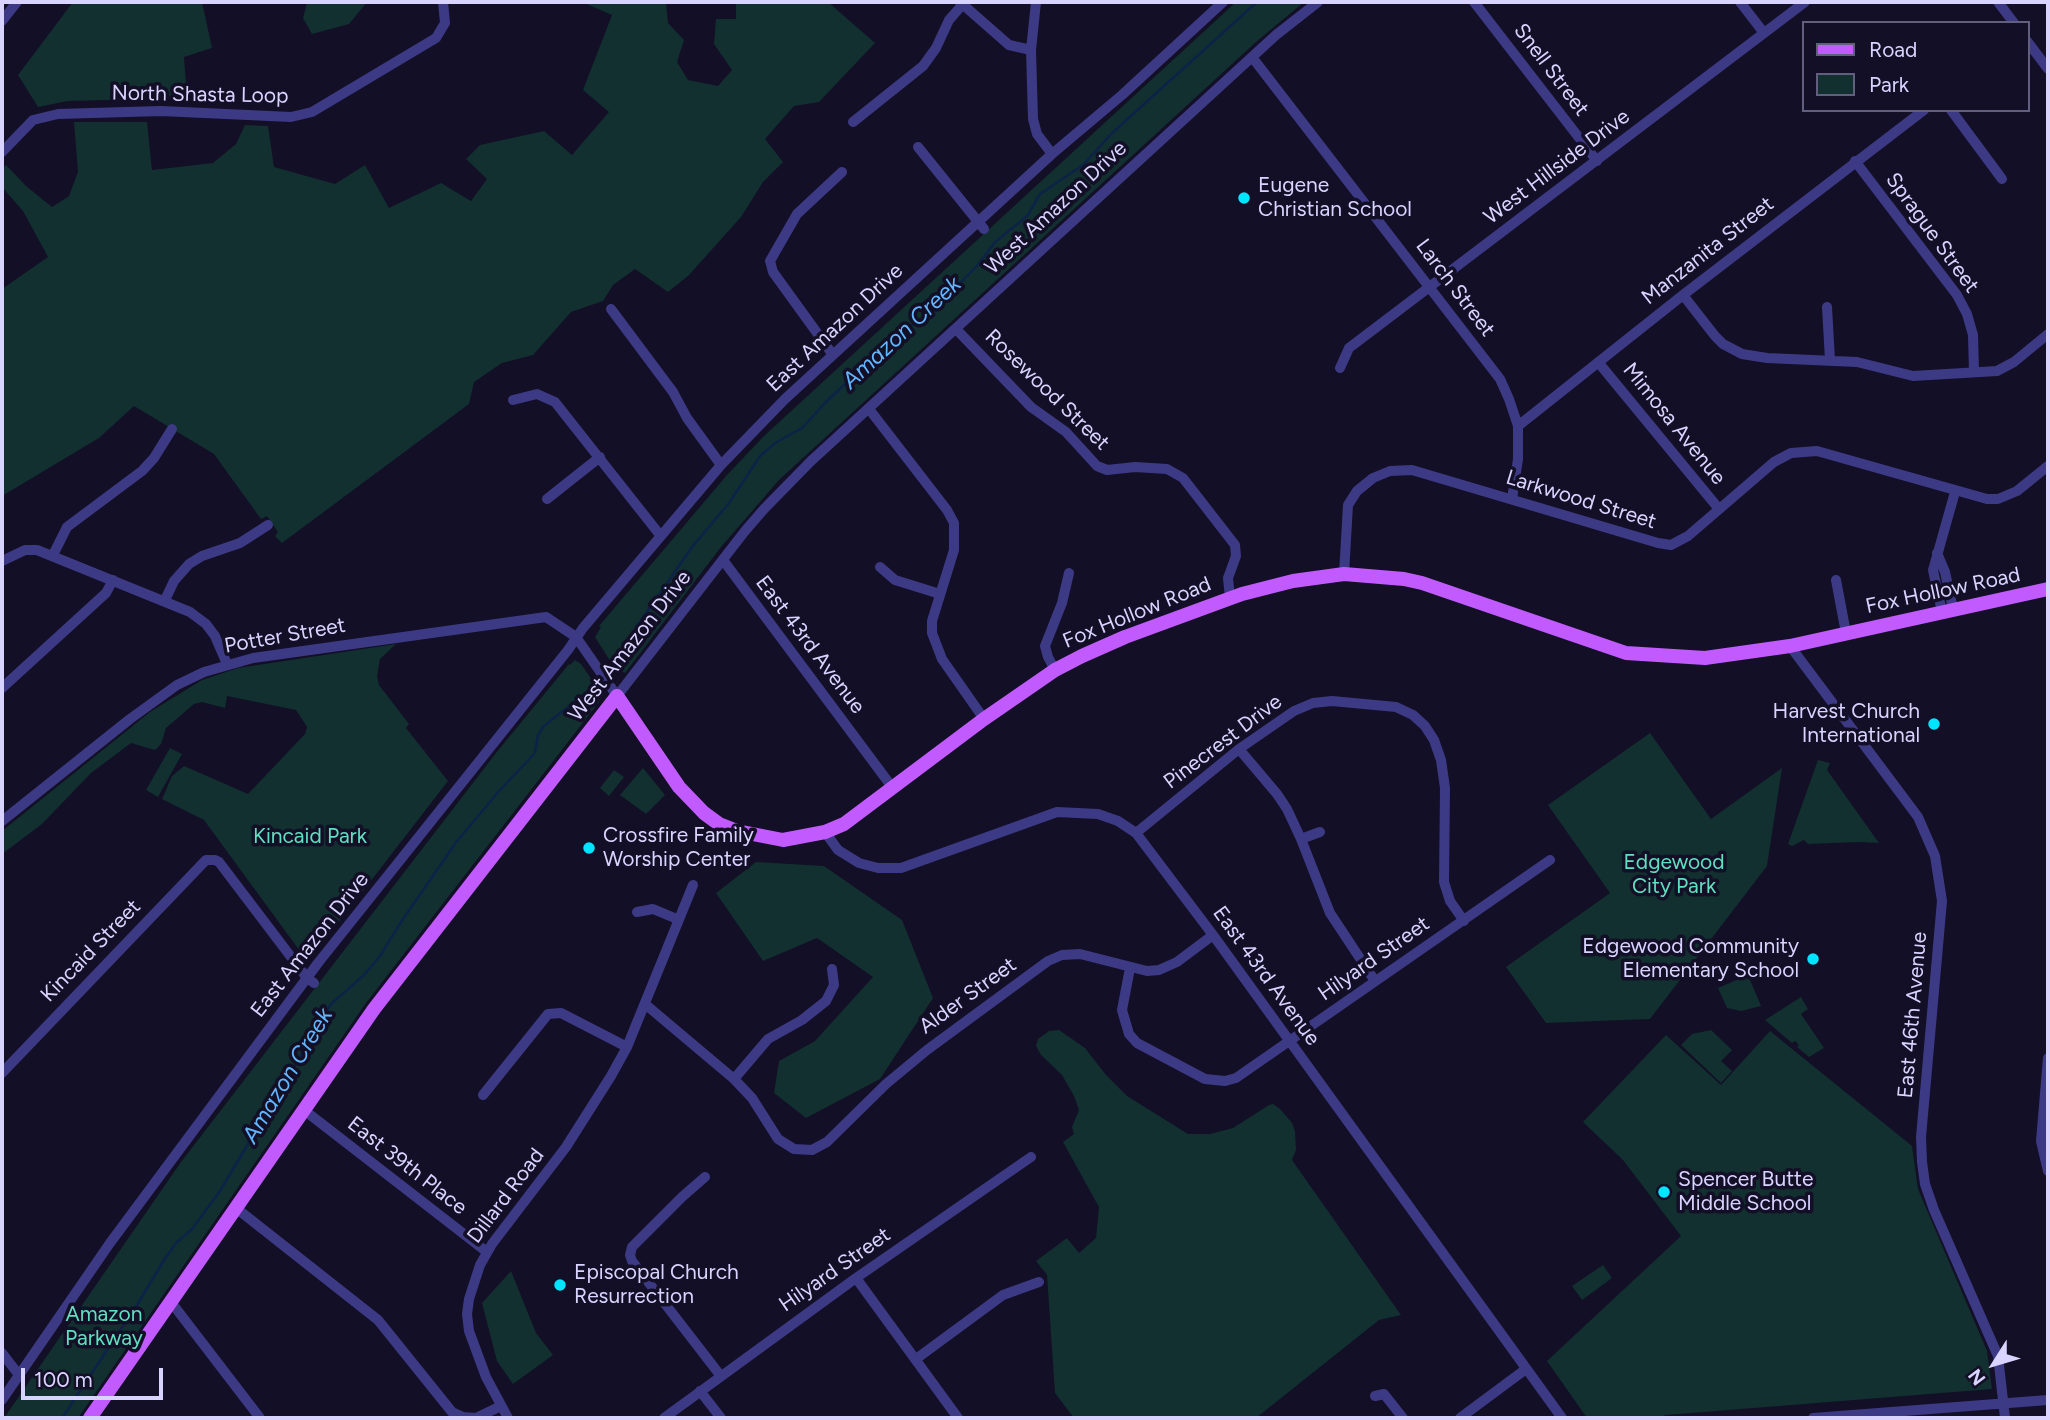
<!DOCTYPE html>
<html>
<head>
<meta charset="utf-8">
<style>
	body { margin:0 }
	#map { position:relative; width:2050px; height:1420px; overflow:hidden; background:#130f26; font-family:Figtree,sans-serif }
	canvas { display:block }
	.frame { position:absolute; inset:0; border:4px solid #d9d4ff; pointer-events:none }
	.legend { position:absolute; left:1802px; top:21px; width:228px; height:91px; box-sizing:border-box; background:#130f26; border:2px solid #625e7d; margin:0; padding:9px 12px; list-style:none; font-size:21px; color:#d9d4ff }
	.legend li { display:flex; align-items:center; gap:14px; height:35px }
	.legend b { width:35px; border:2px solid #625e7d }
	.north { position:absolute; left:1959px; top:1329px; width:70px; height:70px; -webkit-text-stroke:5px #130f26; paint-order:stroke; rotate:233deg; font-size:19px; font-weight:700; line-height:28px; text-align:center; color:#d9d4ff }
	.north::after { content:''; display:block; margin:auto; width:24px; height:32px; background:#d9d4ff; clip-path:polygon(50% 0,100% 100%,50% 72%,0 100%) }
	.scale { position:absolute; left:21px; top:1368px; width:142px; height:32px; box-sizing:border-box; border:4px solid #d9d4ff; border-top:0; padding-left:9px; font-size:21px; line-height:24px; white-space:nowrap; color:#d9d4ff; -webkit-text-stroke:5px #130f26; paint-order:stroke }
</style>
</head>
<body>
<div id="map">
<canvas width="2050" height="1420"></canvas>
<div class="frame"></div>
<ul class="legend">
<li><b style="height:9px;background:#c25bff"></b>Road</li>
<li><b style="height:19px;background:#12302f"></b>Park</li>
</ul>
<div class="north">N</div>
<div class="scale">100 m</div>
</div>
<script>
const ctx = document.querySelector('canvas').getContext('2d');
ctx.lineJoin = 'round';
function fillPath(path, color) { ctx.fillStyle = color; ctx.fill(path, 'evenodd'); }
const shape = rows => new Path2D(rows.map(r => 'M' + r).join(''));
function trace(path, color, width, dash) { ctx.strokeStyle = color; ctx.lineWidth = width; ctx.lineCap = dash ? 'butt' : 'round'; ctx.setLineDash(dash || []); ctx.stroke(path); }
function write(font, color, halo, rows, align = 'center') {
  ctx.font = font + ' Figtree,sans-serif'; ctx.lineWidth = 7; ctx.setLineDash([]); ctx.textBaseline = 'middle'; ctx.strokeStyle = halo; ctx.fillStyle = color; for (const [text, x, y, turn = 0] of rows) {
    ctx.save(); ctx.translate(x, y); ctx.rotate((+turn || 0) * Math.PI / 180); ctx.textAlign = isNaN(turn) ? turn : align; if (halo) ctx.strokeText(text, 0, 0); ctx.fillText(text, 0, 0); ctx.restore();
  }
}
const green = shape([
	[73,2,202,2,212,48,184,57,187,98,68,101,38,107,18,75],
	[367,2,349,24,312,34,303,18,307,3],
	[582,2,666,2,668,23,684,40,677,62,688,80,718,86,732,70,714,44,716,19,736,19,736,2,828,2,875,43,819,102,794,106,765,139,783,162,763,182,741,217,689,275,668,292,635,269,613,285,603,301,571,312,533,355,502,363,474,382,469,404,282,543,275,536,278,532,267,516,261,519,214,454,134,406,99,438,2,496,2,289,48,257,23,211,2,187,2,169,6,165,26,186,52,207,69,196,78,172,74,122,147,122,152,170,213,163,236,144,245,125,268,126,274,167,335,184,365,165,389,208,441,183,471,201,487,179,466,159,480,145,544,131,572,155,609,112,583,90,612,15],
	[1236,2,1304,2,1256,42,779,480,721,547,625,673,614,667,595,637,601,627,599,626,727,475,764,436],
	[396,644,380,659,377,676,379,685,409,724,406,728,448,781,312,957,305,958,204,820,162,799,172,776,184,766,248,794,305,734,307,727,296,710,227,696,225,708,202,702,194,704,166,728,161,744,155,750,131,743,91,773,42,824,2,854,2,831,150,712,202,680,238,668],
	[575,660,581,664,601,693,599,702,366,1003,78,1418,4,1418,181,1162,496,753,569,664,570,665],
	[1650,733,1711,819,1782,768,1767,866,1650,1019,1546,1023,1506,967,1610,893,1548,805],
	[170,748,182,754,158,797,146,790],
	[1818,760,1830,763,1827,770,1879,843,1859,842,1808,844,1804,840,1792,846,1788,844],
	[643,768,665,795,646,814,620,795],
	[614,770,624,777,609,796,600,788],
	[756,862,824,866,902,920,933,998,880,1079,806,1118,774,1093,779,1061,815,1041,873,977,817,938,763,961,716,893],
	[1748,975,1761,1006,1741,1011,1727,1008,1718,988],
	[1801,997,1808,1009,1801,1014,1824,1048,1809,1057,1797,1047,1799,1045,1795,1041,1792,1043,1765,1020],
	[1059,1030,1085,1048,1106,1075,1127,1096,1188,1134,1210,1134,1233,1128,1269,1105,1273,1104,1280,1109,1292,1123,1295,1131,1296,1150,1292,1160,1401,1315,1379,1320,1256,1418,1074,1418,1055,1393,1047,1275,1036,1261,1067,1238,1079,1253,1096,1238,1099,1207,1063,1142,1074,1134,1072,1127,1079,1110,1074,1096,1062,1075,1041,1055,1036,1046,1038,1039,1049,1031],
	[1711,1030,1732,1050,1721,1061,1732,1071,1721,1083,1681,1045,1692,1034],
	[1770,1031,1912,1146,1918,1189,1987,1351,1992,1389,1666,1415,1657,1418,1587,1418,1547,1361,1681,1236,1623,1160,1583,1122,1666,1035,1721,1085],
	[1603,1265,1612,1278,1582,1300,1572,1286],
	[511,1271,536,1333,553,1355,513,1384,497,1361,482,1303]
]);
const stream = shape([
	[635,629,692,547,729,503,760,456,775,443,802,428,827,401,899,333,931,313,977,266,995,242,1027,216,1040,194,1083,165,1112,133,1257,2],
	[62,1418,137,1305,164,1260,176,1243,192,1229,220,1191,331,1004,363,976,380,956,401,922,457,841,500,790,535,753,538,735,544,726,589,690]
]);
const minor = shape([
	[960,2,1009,45,1031,50],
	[1036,2,1031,50,1033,119,1037,134,1052,154],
	[1474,2,1597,161],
	[1740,2,1764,33],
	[1998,2,2014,23],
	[2,21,17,2],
	[2027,41,2048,69],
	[1252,57,1500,379,1509,399,1518,426,1518,459,1512,499],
	[1951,110,2002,179],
	[853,122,923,66,936,48,949,20,963,4],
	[918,147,984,229],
	[2,152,33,120,58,114,161,111,291,117,312,112,436,38,445,23,443,2],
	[1855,161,1957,295,1967,314,1973,335,1974,372],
	[1683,295,1715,336,1723,344,1742,354,1767,358,1857,362,1913,376,1997,371,2014,362,2048,334],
	[1827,307,1830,360],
	[611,309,673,392,687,418,721,465],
	[956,329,1031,407,1066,432,1097,466,1107,470,1135,467,1167,469,1183,478,1235,545,1236,556,1228,578,1230,598],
	[833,355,773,272,770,261,797,214,842,172],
	[1598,362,1719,509],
	[1340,368,1349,348,1805,2],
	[513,400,537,394,555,402,660,535],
	[869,409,947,510,954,523,954,550,932,621,932,633,942,659,984,719],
	[1518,426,1683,295,1924,110],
	[547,499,600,457],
	[1937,553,1945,572,1953,609],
	[53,555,67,527,142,471,154,458,172,429],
	[723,560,892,787],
	[2,561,25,550,37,550,190,612,206,624,215,636,227,664],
	[880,567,895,580,940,594],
	[1344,574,1348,505,1357,491,1373,478,1390,471,1412,470,1658,543,1671,545,1688,536,1774,462,1791,453,1817,451,1987,499,1998,499,2017,491,2048,466],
	[1836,580,1846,633],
	[165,600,174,581,189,564,202,556,240,543,268,525],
	[1942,612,1933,570,1955,492],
	[1790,646,1918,817,1935,856,1942,901,1921,1137,1922,1162,1925,1184,1934,1210,1998,1356,2005,1418],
	[1055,670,1048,657,1045,646,1062,603,1069,573],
	[2,688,106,593,113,580],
	[1239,749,1277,794,1287,809,1301,839,1320,832],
	[2,821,130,719,177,685,204,672,253,658,546,617,576,637,617,696,745,531,764,509,811,461,1276,35,1318,2],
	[825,832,838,850,859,863,878,868,901,868,1057,812,1098,814,1118,821,1136,833,1213,935,1562,1418],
	[1136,833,1239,749,1294,711,1313,703,1332,701,1396,707,1413,715,1425,726,1434,740,1441,760,1445,788,1444,882,1450,901,1464,921],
	[1301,839,1330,913,1375,981],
	[637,912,653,909,677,919],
	[1130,968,1122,1010,1129,1034,1137,1043,1205,1079,1225,1081,1236,1078,1550,860],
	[645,1004,734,1079,752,1098,778,1139,794,1149,812,1150,827,1142,886,1084,927,1050,1048,961,1062,955,1080,954,1147,971,1159,970,1177,962,1213,935],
	[2048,1058,2041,1141,2048,1171],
	[2,1073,206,860,215,860,219,862,307,978,314,983],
	[734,1079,768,1039,802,1020,826,1001,834,985,832,969],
	[483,1095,548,1014,561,1013,627,1047],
	[304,1110,487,1252],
	[705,1177,682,1197,632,1247,630,1255,632,1261,720,1375],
	[236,1208,378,1320,452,1412,463,1417,476,1418,501,1406],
	[856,1278,958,1418],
	[171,1302,260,1418],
	[2,1353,19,1375],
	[916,1359,1003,1295,1039,1282],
	[700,1391,721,1418],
	[1375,1396,1384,1394,1403,1418],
	[2,1400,110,1243,318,963,568,650,583,628,721,465,785,399,1052,154,1122,95,1223,2],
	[508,1418,486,1377,469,1331,467,1314,469,1299,480,1265,492,1244,566,1147,611,1076,627,1047,693,885],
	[664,1418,856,1278,1031,1157],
	[1460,1418,1526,1369],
	[1813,1418,2048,1400]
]);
const major = shape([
	[90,1418,374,1009,617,696,679,787,704,813,719,824,737,831,783,840,825,832,844,824,984,719,1055,670,1082,656,1125,637,1242,594,1293,581,1344,574,1404,579,1422,583,1626,653,1705,658,1790,646,2048,589]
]);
const markers = [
	[1244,198,7,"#00e5ff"],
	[1934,724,7,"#00e5ff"],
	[589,848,7,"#00e5ff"],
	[1813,959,7,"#00e5ff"],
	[1664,1192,7,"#00e5ff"],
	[560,1285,7,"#00e5ff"]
];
const streetNames = [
	["Snell Street",1551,70,53],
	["North Shasta Loop",200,95,1],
	["West Hillside Drive",1557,167,-37],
	["West Amazon Drive",1056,208,-43],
	["Sprague Street",1932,233,54],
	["Manzanita Street",1708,251,-38],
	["Larch Street",1455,288,53],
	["East Amazon Drive",835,328,-43],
	["Rosewood Street",1047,390,44],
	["Mimosa Avenue",1674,424,51],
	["Larkwood Street",1581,500,17],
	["Fox Hollow Road",1943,591,-12],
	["Fox Hollow Road",1137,613,-22],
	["Potter Street",285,636,-10],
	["East 43rd Avenue",810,645,53],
	["West Amazon Drive",630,646,-52],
	["Pinecrest Drive",1223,742,-37],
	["East Amazon Drive",310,945,-52],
	["Kincaid Street",91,951,-46],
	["Hilyard Street",1374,959,-35],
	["East 43rd Avenue",1266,976,54],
	["Alder Street",968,996,-36],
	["East 46th Avenue",1913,1015,-85],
	["East 39th Place",407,1166,38],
	["Dillard Road",506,1196,-53],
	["Hilyard Street",835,1270,-35]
];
const poiNames = [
	["Eugene",1258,186],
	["Christian School",1258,210],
	["Harvest Church",1920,712,"right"],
	["International",1920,736,"right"],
	["Crossfire Family",603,836],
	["Worship Center",603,860],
	["Edgewood Community",1799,947,"right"],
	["Elementary School",1799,971,"right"],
	["Spencer Butte",1678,1180],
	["Middle School",1678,1204],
	["Episcopal Church",574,1273],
	["Resurrection",574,1297]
];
const parkNames = [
	["Kincaid Park",310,837],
	["Edgewood",1674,863],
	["City Park",1674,887],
	["Amazon",104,1315],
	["Parkway",104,1339]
];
const waterNames = [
	["Amazon Creek",902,333,-43],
	["Amazon Creek",288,1076,-59]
];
fillPath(green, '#12302f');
trace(stream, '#0c2248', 2.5);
trace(minor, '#3d3a85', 10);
trace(major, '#c25bff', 14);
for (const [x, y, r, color] of markers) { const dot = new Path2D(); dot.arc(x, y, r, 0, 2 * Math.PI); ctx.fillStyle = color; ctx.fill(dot); trace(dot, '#130f26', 2.5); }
write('21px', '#d9d4ff', '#130f26', streetNames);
write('21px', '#d9d4ff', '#130f26', poiNames, 'left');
write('21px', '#5fe0c0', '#130f26', parkNames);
write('italic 23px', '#62b6ff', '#130f26', waterNames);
</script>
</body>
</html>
